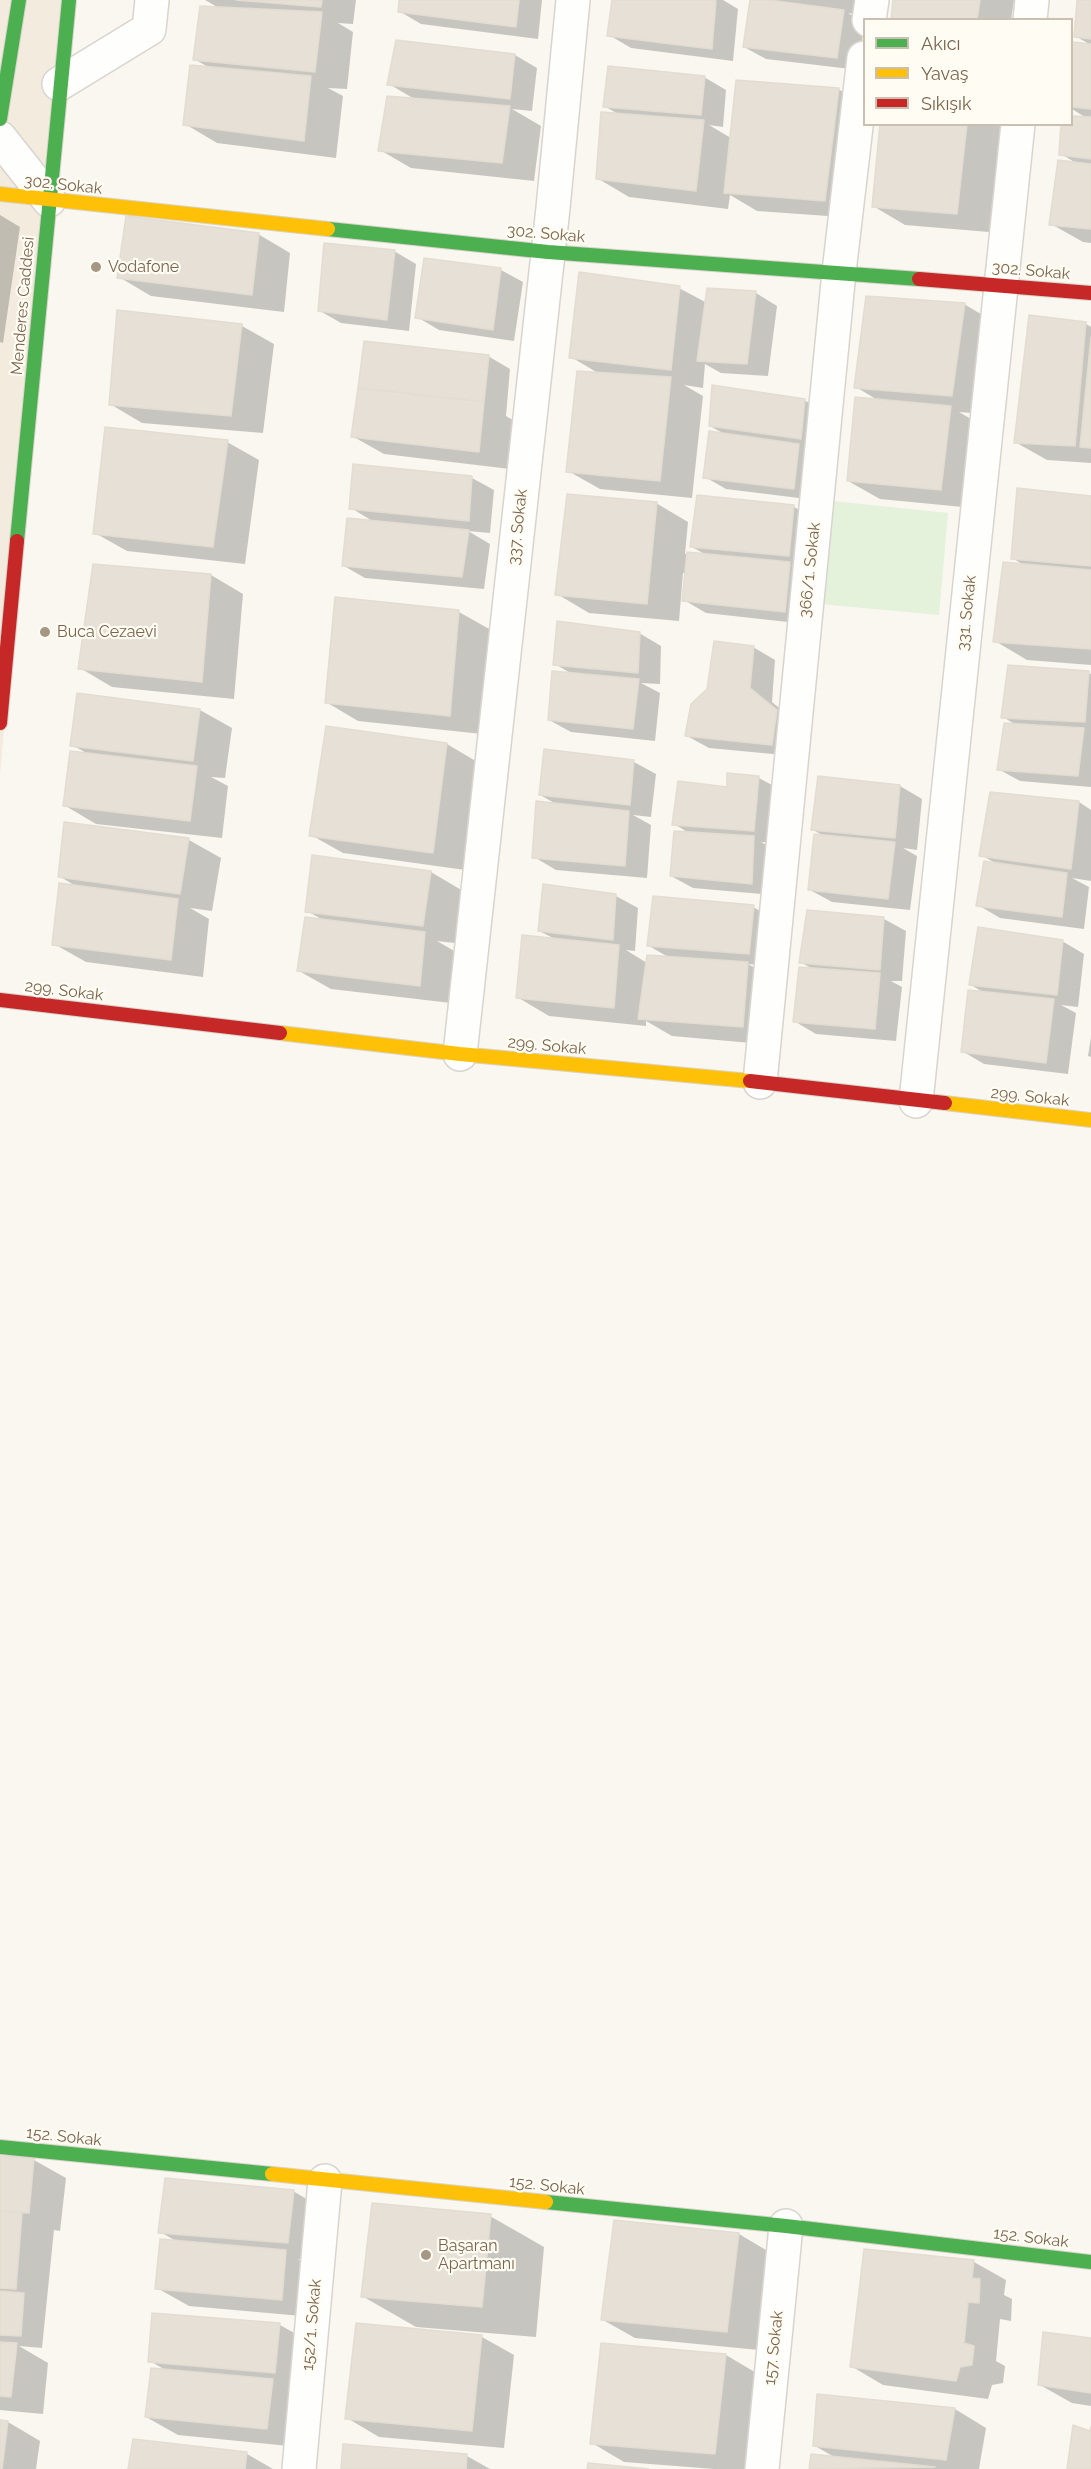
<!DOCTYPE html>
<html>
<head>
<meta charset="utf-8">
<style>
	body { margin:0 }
	#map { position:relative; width:1091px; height:2469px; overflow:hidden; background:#f9f7f0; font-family:Raleway,sans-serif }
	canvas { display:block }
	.legend { position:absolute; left:863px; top:18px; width:210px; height:108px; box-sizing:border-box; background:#fffcf3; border:2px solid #cabfb0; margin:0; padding:8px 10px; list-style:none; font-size:18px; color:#7a634c }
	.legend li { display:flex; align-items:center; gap:12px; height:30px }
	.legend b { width:30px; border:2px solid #cabfb0 }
</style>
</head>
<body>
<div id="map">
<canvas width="1091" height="2469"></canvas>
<ul class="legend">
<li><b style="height:8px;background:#4caf50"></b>Akıcı</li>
<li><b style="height:8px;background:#ffc107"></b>Yavaş</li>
<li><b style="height:8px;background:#c62828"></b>Sıkışık</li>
</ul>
</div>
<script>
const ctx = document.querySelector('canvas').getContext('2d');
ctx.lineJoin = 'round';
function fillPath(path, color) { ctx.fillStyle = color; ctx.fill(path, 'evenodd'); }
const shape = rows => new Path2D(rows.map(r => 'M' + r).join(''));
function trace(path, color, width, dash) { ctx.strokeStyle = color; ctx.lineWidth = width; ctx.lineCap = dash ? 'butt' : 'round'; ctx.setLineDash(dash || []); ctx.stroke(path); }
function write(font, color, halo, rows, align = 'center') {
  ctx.font = font + ' Raleway,sans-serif'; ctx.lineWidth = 4.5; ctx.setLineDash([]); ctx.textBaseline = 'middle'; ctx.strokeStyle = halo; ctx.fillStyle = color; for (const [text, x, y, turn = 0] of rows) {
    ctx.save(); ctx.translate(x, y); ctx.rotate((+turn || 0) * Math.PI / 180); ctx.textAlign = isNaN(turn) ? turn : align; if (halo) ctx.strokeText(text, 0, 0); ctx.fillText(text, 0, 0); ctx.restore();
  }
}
const residential = shape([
	[0,0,76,0,36,348,0,776]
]);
const green = shape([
	[833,501,948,513,939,615,821,604]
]);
const shadow = shape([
	[205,0,356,0,353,24,338,23,353,32,347,89,328,88,343,96,336,158,217,143,185,124,210,68,194,59,219,8],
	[400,0,542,0,538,39,421,24,399,11],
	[613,0,723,0,738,9,733,61,631,48,609,35],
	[751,0,869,0,867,16,848,13,864,23,859,70,766,59,744,47],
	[895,0,1014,0,1011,20,893,20],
	[1078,0,1091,0,1091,45,1075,36],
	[1073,44,1091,46,1091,243,1083,242,1051,224,1078,164,1061,154,1072,124,1072,117,1088,119,1072,109],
	[515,55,537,68,532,111,512,109,541,126,534,181,411,168,380,150,416,100,389,84],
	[704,77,726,90,723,127,709,125,731,138,838,89,864,104,856,218,757,211,730,195,728,209,629,197,597,178,620,115,604,106],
	[882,124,1001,124,989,232,905,225,873,206],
	[0,215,20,227,3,343,0,342],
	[258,234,290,253,284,312,151,296,119,277],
	[394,251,416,264,409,331,341,323,320,311],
	[425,259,501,270,523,282,514,341,439,330,417,317],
	[679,288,707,303,756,293,777,306,768,376,721,373,705,364,703,388,684,385,703,396,692,498,600,489,568,471,598,373,571,357],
	[964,304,996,323,983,414,959,412,983,426,973,508,880,499,848,481,879,401,856,387],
	[118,312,242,326,274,344,263,433,142,423,110,404],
	[1086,324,1091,327,1091,463,1047,460,1015,442],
	[488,356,510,369,506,416,516,422,510,469,384,454,352,436],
	[804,400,826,413,823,451,803,448,821,458,815,500,726,489,705,477,726,435,710,426],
	[227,442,259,460,245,564,127,551,95,533],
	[355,466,472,478,494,490,490,533,468,531,490,544,484,589,365,578,344,566,374,522,351,508],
	[698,497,794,507,816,519,806,624,706,613,684,600,686,573,683,573,679,621,589,613,557,594,656,503,688,522,685,554,708,556,692,547],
	[1091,498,1091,665,1027,660,995,641,1024,565,1012,558],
	[211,575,243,594,234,699,112,687,80,668],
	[459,612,491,630,482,734,358,721,326,702],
	[639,633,661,646,660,684,641,683,660,693,655,741,571,732,549,720,572,674,555,664],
	[753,647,775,660,772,702,799,724,794,756,709,748,687,736],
	[1089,673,1091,674,1091,787,1020,781,998,769,1016,725,1003,717],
	[79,695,200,710,232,728,225,778,211,777,228,786,222,838,96,824,64,805,90,755,72,745],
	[327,728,447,744,479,763,465,870,343,853,311,835],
	[545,750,634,762,656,774,651,817,633,815,651,825,647,878,556,870,534,857,558,805,540,795],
	[729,774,759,778,781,790,776,843,761,842,776,850,773,895,693,888,671,876,689,833,674,824,728,789],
	[900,786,922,799,917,850,903,848,917,856,910,910,832,902,810,890,824,836,813,830],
	[1079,802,1091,810,1091,881,1072,878,1089,887,1084,929,1000,918,978,905,997,864,981,855],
	[66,824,189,840,221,858,212,911,190,908,209,919,203,977,86,962,54,944,79,888,59,876],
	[431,872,463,891,455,943,437,941,456,952,451,1003,331,989,299,971,325,921,307,911],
	[616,896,638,908,635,951,626,950,647,963,670,958,649,946,753,907,775,919,771,966,748,964,779,982,774,1045,672,1036,646,1021,646,1026,549,1016,517,997,555,939,539,931],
	[808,912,884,919,906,931,902,981,891,981,902,987,896,1041,816,1034,794,1021,813,969,800,962],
	[1062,941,1084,954,1078,1007,1061,1005,1076,1013,1068,1074,984,1064,962,1051,986,994,971,985],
	[1091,1037,1091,1057,1088,1056],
	[0,2158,34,2160,66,2178,60,2231,54,2230,42,2348,19,2346,48,2363,43,2414,0,2410],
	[293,2191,325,2210,319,2260,298,2259,318,2270,313,2317,189,2306,157,2288,178,2242,160,2232],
	[490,2216,544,2247,536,2337,416,2327,362,2296],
	[739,2234,771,2253,759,2350,635,2338,603,2320],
	[974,2262,1006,2280,1004,2295,1012,2299,1011,2321,1000,2319,996,2361,1005,2366,1003,2383,992,2385,988,2399,883,2385,851,2366],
	[153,2315,280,2325,312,2343,307,2390,287,2388,305,2398,299,2447,178,2435,146,2417,167,2371,150,2361],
	[482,2337,514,2355,504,2448,379,2437,347,2418],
	[1091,2340,1091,2406,1072,2403,1040,2385],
	[726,2355,758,2374,748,2469,714,2469,624,2462,592,2443],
	[955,2409,986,2428,979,2469,811,2469,812,2455,836,2458,815,2446],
	[0,2421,8,2422,40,2441,36,2469,0,2469],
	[247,2454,273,2469,130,2469],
	[467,2456,490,2469,343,2469]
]);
const building = shape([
	[236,0,322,0,321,7,236,0],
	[399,0,519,0,516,27,398,12,399,0],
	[612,0,716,0,712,49,607,36,612,0],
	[750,0,769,0,844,10,837,58,743,47,750,0],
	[893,0,980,0,977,20,891,20,893,0],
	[1077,0,1091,0,1091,39,1074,37,1077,0],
	[200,6,322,12,315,72,193,60,200,6],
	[396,40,515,54,510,99,387,85,396,40],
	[1072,42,1091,44,1091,109,1072,107,1072,42],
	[190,65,311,76,304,141,183,125,190,65],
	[608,66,705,76,701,115,603,107,608,66],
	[736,80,839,88,825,201,724,193,736,80],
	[387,96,510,106,502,163,378,151,387,96],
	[601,112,704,120,696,191,596,179,601,112],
	[1072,116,1091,117,1091,159,1059,155,1061,124,1072,124,1072,116],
	[880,124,967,124,957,214,872,207,880,124],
	[1058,160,1091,164,1091,229,1049,225,1058,160],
	[126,216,259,233,252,295,117,278,126,216],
	[324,243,395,250,387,320,318,311,324,243],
	[424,258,501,268,493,330,415,318,424,258],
	[579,272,680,286,671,370,569,358,579,272],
	[707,288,756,291,747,364,697,361,707,288],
	[866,296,965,303,952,396,854,388,866,296],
	[117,310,242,324,231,416,109,405,117,310],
	[1029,315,1086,322,1075,446,1014,443,1029,315],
	[1091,337,1091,448,1080,447,1091,337],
	[364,341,489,355,484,402,358,388,364,341],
	[577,371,671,377,660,481,566,472,577,371],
	[712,385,805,399,801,439,709,426,712,385],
	[358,388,484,402,479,452,351,437,358,388],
	[855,397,951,406,941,490,847,481,855,397],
	[105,427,228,440,213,547,93,534,105,427],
	[709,431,799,444,794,489,703,478,709,431],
	[353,464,472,476,469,521,349,509,353,464],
	[1017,488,1091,496,1091,566,1011,559,1017,488],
	[567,494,657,502,647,604,555,595,567,494],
	[697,495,794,505,789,556,690,547,697,495],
	[347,518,469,530,462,577,342,566,347,518],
	[687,552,790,562,785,612,682,601,687,552],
	[1003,562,1091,570,1091,649,993,642,1003,562],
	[93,564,211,574,202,682,78,669,93,564],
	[335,597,459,610,450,716,325,703,335,597],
	[557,621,640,632,638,673,553,665,557,621],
	[714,641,754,646,750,688,777,710,772,745,685,736,691,704,707,689,714,641],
	[1008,665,1089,671,1085,722,1001,718,1008,665],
	[552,671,639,679,633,729,548,720,552,671],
	[77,693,200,709,193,761,70,746,77,693],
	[1004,723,1084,728,1078,776,997,770,1004,723],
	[326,726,447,743,433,853,309,836,326,726],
	[544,749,634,760,630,805,539,795,544,749],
	[70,751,197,766,190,821,63,806,70,751],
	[727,773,759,776,754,831,672,825,678,781,727,787,727,773],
	[818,776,900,785,895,838,811,830,818,776],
	[990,792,1079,801,1071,869,979,856,990,792],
	[536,801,629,811,625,866,532,858,536,801],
	[64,822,189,838,180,894,58,877,64,822],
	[674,831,754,836,752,884,670,876,674,831],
	[814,834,895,842,888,899,808,890,814,834],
	[312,855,431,871,423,926,305,912,312,855],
	[984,861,1067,873,1062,917,976,906,984,861],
	[59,883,178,899,171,960,52,945,59,883],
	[543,884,616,894,613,940,538,931,543,884],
	[653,896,754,905,749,954,647,946,653,896],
	[807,910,884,917,880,970,799,963,807,910],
	[305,917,425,932,420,986,297,971,305,917],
	[978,927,1063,940,1057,995,969,985,978,927],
	[522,935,619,945,614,1008,516,998,522,935],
	[647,955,748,962,743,1027,638,1019,647,955],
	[799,967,880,973,875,1029,793,1022,799,967],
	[968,990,1054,999,1046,1063,961,1052,968,990],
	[0,2156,34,2158,29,2213,0,2211,0,2156],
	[165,2178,294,2190,288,2243,158,2233,165,2178],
	[372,2203,491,2214,482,2307,361,2297,372,2203],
	[0,2211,22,2213,16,2289,0,2288,0,2211],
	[614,2220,739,2233,727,2332,601,2320,614,2220],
	[160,2239,286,2250,282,2300,155,2289,160,2239],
	[864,2249,974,2260,972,2278,980,2279,979,2303,968,2302,964,2343,974,2346,972,2365,960,2367,956,2381,850,2367,864,2249],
	[0,2291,24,2293,21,2336,0,2335,0,2291],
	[152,2313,280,2323,275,2373,148,2362,152,2313],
	[356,2323,482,2335,472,2431,345,2419,356,2323],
	[1043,2332,1091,2338,1091,2393,1038,2385,1043,2332],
	[0,2342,17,2343,11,2397,0,2396,0,2342],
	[601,2343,726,2354,715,2454,590,2444,601,2343],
	[151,2368,273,2379,267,2429,145,2417,151,2368],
	[817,2394,955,2408,946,2460,813,2446,817,2394],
	[0,2420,8,2421,2,2469,0,2469,0,2420],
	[1073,2425,1090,2431,1091,2427,1091,2469,1067,2469,1073,2425],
	[133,2439,247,2452,245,2469,128,2469,133,2439],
	[343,2444,467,2454,466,2469,341,2469,343,2444],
	[811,2454,935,2467,809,2469,811,2454],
	[588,2463,649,2469,587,2469,588,2463]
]);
const street = shape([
	[869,20,872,0],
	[1030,20,1032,0],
	[59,84,149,29,152,0],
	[0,138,49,200],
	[460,1054,553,208,573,0],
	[760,1082,839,272,864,58],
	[916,1101,1018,124],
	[299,2469,325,2181],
	[762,2469,786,2226]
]);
const fast = shape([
	[0,119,19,0],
	[328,229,548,252,919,279],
	[17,541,69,0],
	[0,2147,272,2174],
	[546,2202,786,2226,1091,2262]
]);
const slow = shape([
	[0,194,328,229],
	[280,1033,460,1054,750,1081],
	[945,1103,1091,1120],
	[272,2174,546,2202]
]);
const jam = shape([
	[919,279,1091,293],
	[0,723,17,541],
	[0,1000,280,1033],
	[750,1081,945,1103]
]);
const markers = [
	[96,267,6,"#a69785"],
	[45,632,6,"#a69785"],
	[426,2255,6,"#a69785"]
];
const streetNames = [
	["302. Sokak",63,185,6],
	["302. Sokak",546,234,5],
	["302. Sokak",1031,271,5],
	["Menderes Caddesi",23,306,-85],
	["337. Sokak",518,527,-84],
	["366/1. Sokak",810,570,-84],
	["331. Sokak",967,613,-84],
	["299. Sokak",64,991,7],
	["299. Sokak",547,1046,5],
	["299. Sokak",1030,1097,6],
	["152. Sokak",64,2137,6],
	["152. Sokak",547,2186,6],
	["152. Sokak",1031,2238,7],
	["152/1. Sokak",312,2325,-85],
	["157. Sokak",774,2348,-84]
];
const poiNames = [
	["Vodafone",108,267],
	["Buca Cezaevi",57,632],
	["Başaran",438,2246],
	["Apartmanı",438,2264]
];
fillPath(residential, '#f2ebde');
fillPath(green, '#e4f1db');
fillPath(shadow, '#0003');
fillPath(building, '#e6e0d7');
trace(building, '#e3dcd1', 1.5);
trace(street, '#d9d4ce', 36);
trace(fast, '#d8d3ca', 16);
trace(slow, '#d8d3ca', 16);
trace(jam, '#d8d3ca', 16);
trace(street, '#fefefd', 33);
trace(fast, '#4caf50', 14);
trace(slow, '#ffc107', 14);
trace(jam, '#c62828', 14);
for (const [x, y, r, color] of markers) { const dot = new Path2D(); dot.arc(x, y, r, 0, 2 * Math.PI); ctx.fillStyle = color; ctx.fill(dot); trace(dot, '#fffcf3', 2); }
write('16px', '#7a634c', '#fffcf3', streetNames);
write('16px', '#7a634c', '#fffcf3', poiNames, 'left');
</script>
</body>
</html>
